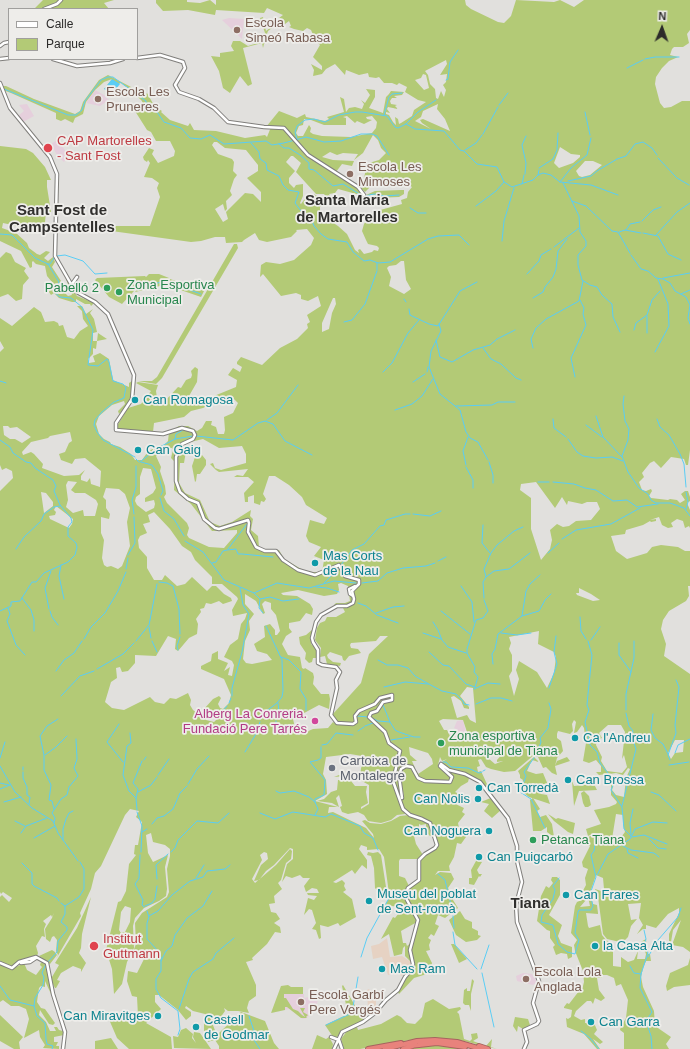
<!DOCTYPE html>
<html>
<head>
<meta charset="utf-8">
<style>
	body { margin:0 }
	#map { position:relative; width:690px; height:1049px; overflow:hidden; background:#e1e0dd; font-family:Helvetica,sans-serif }
	canvas { display:block }
	.legend { position:absolute; left:8px; top:8px; width:130px; height:52px; box-sizing:border-box; background:#eeedea; border:1px solid #a09f9d; margin:0; padding:5px 7px; list-style:none; font-size:12px; color:#2c2b2a }
	.legend li { display:flex; align-items:center; gap:8px; height:20px }
	.legend b { width:20px; border:1px solid #a09f9d }
	.north { position:absolute; left:642px; top:8px; width:40px; height:40px; -webkit-text-stroke:3px #eeedea; paint-order:stroke; rotate:2deg; font-size:11px; font-weight:700; line-height:16px; text-align:center; color:#2c2b2a }
	.north::after { content:''; display:block; margin:auto; width:14px; height:18px; background:#2c2b2a; clip-path:polygon(50% 0,100% 100%,50% 72%,0 100%) }
</style>
</head>
<body>
<div id="map">
<canvas width="690" height="1049"></canvas>
<ul class="legend">
<li><b style="height:5px;background:#fff"></b>Calle</li>
<li><b style="height:11px;background:#b3ca76"></b>Parque</li>
</ul>
<div class="north">N</div>
</div>
<script>
const ctx = document.querySelector('canvas').getContext('2d');
ctx.lineJoin = 'round';
function fillPath(path, color) { ctx.fillStyle = color; ctx.fill(path, 'evenodd'); }
const shape = rows => new Path2D(rows.map(r => 'M' + r).join(''));
function trace(path, color, width, dash) { ctx.strokeStyle = color; ctx.lineWidth = width; ctx.lineCap = dash ? 'butt' : 'round'; ctx.setLineDash(dash || []); ctx.stroke(path); }
function write(font, color, halo, rows, align = 'center') {
  ctx.font = font + ' Helvetica,sans-serif'; ctx.lineWidth = 3.5; ctx.setLineDash([]); ctx.textBaseline = 'middle'; ctx.strokeStyle = halo; ctx.fillStyle = color; for (const [text, x, y, turn = 0] of rows) {
    ctx.save(); ctx.translate(x, y); ctx.rotate((+turn || 0) * Math.PI / 180); ctx.textAlign = isNaN(turn) ? turn : align; if (halo) ctx.strokeText(text, 0, 0); ctx.fillText(text, 0, 0); ctx.restore();
  }
}
const commercial = shape([
	[387,938,390,957,402,956,411,962,409,969,402,976,396,973,388,975,382,957,373,959,371,946,379,944],
	[369,989,376,999,376,1009,368,1010,367,990]
]);
const education = shape([
	[229,18,244,19,242,39,222,20],
	[95,90,104,95,109,100,100,106,86,103],
	[27,104,34,116,23,122,18,116,24,111,19,105],
	[57,140,69,155,64,162,58,157,51,144],
	[463,720,466,733,461,738,455,737,458,730,454,728,457,721],
	[523,973,532,974,537,982,533,985,517,981,516,976],
	[284,994,304,994,304,998,319,995,316,1008,307,1018,303,1019,289,1009,285,1010]
]);
const green = shape([
	[43,0,60,0,43,9,34,9],
	[62,0,114,0,104,3,109,9,46,9],
	[156,0,187,0,187,2,200,3,210,0,216,5,216,0,465,0,466,5,471,9,498,22,504,23,511,16,516,0,554,2,560,0,574,7,584,0,690,0,690,30,687,34,689,43,683,47,674,47,672,49,670,55,678,57,669,61,662,68,656,77,655,84,660,103,664,108,671,107,682,101,690,101,690,450,688,465,686,465,684,459,671,457,661,468,654,461,650,463,642,473,644,477,639,482,642,490,646,491,651,489,652,491,649,496,651,498,668,500,670,499,677,500,680,503,685,500,681,494,685,491,688,491,690,497,690,501,687,503,690,510,690,528,689,526,685,528,683,521,677,519,671,523,673,527,668,528,662,525,659,517,650,520,656,519,656,521,651,522,650,521,643,525,626,530,625,534,611,536,616,551,627,559,647,553,652,547,661,545,678,547,685,551,690,551,690,586,688,586,689,596,686,601,669,611,663,620,661,629,666,644,664,656,690,674,690,952,683,947,672,945,681,920,673,930,671,942,669,941,669,934,679,913,679,908,668,914,656,928,646,925,646,929,643,929,637,934,643,925,639,918,641,903,628,904,631,920,637,919,631,926,628,937,625,940,620,942,607,939,603,934,598,897,595,889,601,891,604,889,603,878,596,875,589,896,578,900,586,885,585,878,588,869,583,867,582,862,590,846,584,844,588,837,597,834,594,833,588,836,586,829,601,824,594,810,609,807,616,804,617,802,611,795,611,783,607,774,599,775,596,772,601,772,601,766,596,760,589,763,583,761,586,743,584,728,582,725,577,732,574,733,576,722,574,720,572,724,573,731,570,734,558,731,557,734,557,738,561,741,563,751,557,758,555,766,557,761,567,757,570,761,555,766,557,775,552,773,546,767,543,768,538,757,534,755,515,771,504,772,491,769,486,767,481,759,478,760,480,766,477,767,478,772,481,771,491,793,479,779,470,776,466,773,446,768,442,762,447,759,442,761,440,757,438,765,451,778,451,780,448,782,426,781,420,778,418,774,433,764,432,759,428,753,409,747,410,755,417,761,412,761,415,768,405,765,401,768,398,772,402,796,400,798,394,784,392,784,405,814,397,815,391,820,381,823,368,821,364,815,358,812,348,814,342,812,340,807,342,806,339,795,336,798,339,807,332,803,317,801,324,799,331,792,337,790,338,780,347,780,346,776,334,777,339,775,347,776,355,786,367,786,366,792,368,803,361,807,361,809,369,804,369,785,360,780,361,768,364,762,362,756,350,754,326,757,323,774,326,780,327,794,315,801,338,807,329,807,328,813,333,812,366,828,374,838,373,834,362,821,365,820,370,823,381,824,391,821,400,816,409,815,422,819,429,823,432,835,430,836,426,832,426,824,421,825,419,824,419,827,412,828,416,844,423,855,418,859,400,859,399,861,399,876,405,878,409,886,405,895,417,922,401,931,403,943,406,943,407,946,412,942,409,952,412,964,411,969,411,962,405,956,405,946,403,948,402,954,394,956,389,934,381,939,393,917,395,918,402,909,399,907,392,906,386,909,384,907,389,898,388,886,384,857,379,849,367,850,367,847,361,845,359,849,367,860,367,869,362,865,355,874,352,870,333,882,336,883,342,880,345,883,344,886,346,890,343,892,352,899,356,917,340,926,338,923,328,927,320,925,321,938,319,939,316,930,312,929,316,923,312,910,309,909,304,915,308,898,314,900,317,896,308,895,307,893,319,893,317,889,312,888,306,892,304,886,310,878,303,878,300,875,292,878,286,876,282,882,287,864,293,859,293,849,290,848,274,865,266,871,259,880,254,881,261,865,268,859,267,853,264,852,260,855,262,860,252,879,255,883,276,865,290,849,292,851,291,859,286,863,281,880,278,883,282,889,274,896,275,903,269,904,271,912,276,913,280,919,274,923,280,927,281,933,275,932,267,944,252,958,253,960,246,962,256,985,256,996,249,1001,247,1008,249,1013,238,1011,228,1011,224,1008,225,1011,220,1018,211,1020,216,1033,207,1039,204,1031,204,1020,205,1017,208,1017,205,1014,193,1011,186,1006,185,1008,191,1012,191,1016,186,1020,178,1010,159,995,155,995,155,1002,161,1009,146,1023,171,1037,172,1049,167,1049,167,1047,167,1049,129,1049,117,1038,108,1017,108,1011,117,1015,126,1014,135,1019,138,1016,137,997,132,996,127,981,128,971,137,973,144,959,133,952,136,944,135,923,142,913,167,897,169,892,167,869,170,856,170,849,165,845,153,842,151,833,146,835,148,853,153,862,168,855,165,867,167,889,166,896,159,901,144,908,135,918,133,926,134,948,127,962,122,984,114,994,112,969,106,950,118,902,121,901,126,891,129,864,136,855,134,854,135,845,138,845,142,822,136,817,139,811,130,809,125,815,101,866,95,873,91,889,80,913,81,916,56,959,58,955,56,951,57,940,54,936,52,937,50,942,46,939,45,929,52,918,54,913,52,917,51,915,43,921,46,924,44,929,45,937,42,936,36,946,38,953,37,956,19,961,11,968,3,965,12,969,24,963,27,970,36,975,42,967,40,965,41,962,48,966,51,994,45,981,45,987,41,986,39,988,37,1002,41,1008,45,1009,55,1023,53,1025,49,1024,40,1010,39,1015,46,1022,50,1031,56,1031,54,1027,57,1027,59,1030,63,1031,64,1035,54,1037,54,1042,58,1042,56,1046,59,1046,59,1049,43,1048,45,1045,40,1037,39,1030,24,1038,29,1019,26,1009,19,1006,11,1006,3,1000,0,1002,0,897,2,895,9,902,12,898,3,892,1,894,0,892,0,491,13,478,12,471,6,468,2,470,0,465,0,352,4,348,0,341,0,318,12,326,34,307,41,312,45,322,54,321,58,323,59,326,63,325,67,337,74,339,80,331,88,326,83,319,82,311,77,306,82,306,86,314,93,309,90,313,94,319,97,332,93,333,93,341,97,341,98,333,107,339,97,341,96,349,93,348,93,354,88,359,89,363,95,362,93,356,100,353,109,359,113,380,129,387,129,383,132,381,131,399,127,406,119,414,118,411,125,404,124,401,112,405,99,416,96,424,99,434,104,439,110,442,111,444,120,447,131,454,135,460,142,460,147,453,155,447,164,445,168,441,169,432,179,426,188,426,197,431,202,428,206,421,212,421,211,425,216,427,218,434,224,434,225,430,224,417,233,413,238,403,233,398,224,397,203,408,191,411,184,417,154,423,153,432,118,429,117,426,128,408,141,404,151,391,136,383,138,382,158,385,156,391,157,398,166,400,178,387,181,388,186,380,191,378,192,375,191,371,195,367,198,369,197,382,189,396,202,398,214,396,236,387,237,380,228,375,233,368,240,372,242,367,237,364,237,362,241,357,262,365,280,348,297,339,308,328,307,324,310,322,307,315,321,306,318,296,308,301,301,299,301,295,296,293,281,296,263,274,260,277,261,265,266,262,280,264,294,260,311,245,314,238,307,229,296,230,297,231,291,237,267,242,259,240,255,233,244,240,242,242,226,243,225,237,215,237,201,241,191,242,97,229,97,226,150,226,160,197,157,188,159,183,152,178,144,177,150,163,148,160,147,162,144,160,143,157,149,148,154,150,152,154,158,163,174,156,175,151,170,141,156,141,151,132,147,130,135,111,129,109,131,107,137,109,139,106,141,108,143,106,142,101,131,90,121,83,104,89,112,79,104,82,95,90,86,102,83,114,75,118,73,123,65,119,61,121,56,119,56,113,11,93,0,89,0,86,6,86,34,99,75,114,80,111,83,102,99,80,108,75,131,87,144,98,147,93,155,107,162,111,161,112,170,120,188,126,190,123,194,130,216,131,245,138,265,135,267,137,271,127,266,127,279,111,297,118,305,114,306,117,325,121,329,119,327,117,344,112,340,97,344,99,346,112,349,108,355,107,362,109,364,104,361,100,365,103,370,95,366,89,375,90,375,97,369,108,383,113,386,97,389,94,391,91,404,92,402,95,394,96,397,98,392,98,390,101,391,104,397,105,395,106,398,109,388,107,387,109,390,113,386,112,386,114,389,115,393,122,396,125,395,117,398,119,399,124,401,123,412,116,414,110,426,102,418,100,405,92,407,87,399,83,397,85,392,83,384,83,379,77,376,78,369,77,368,73,359,75,346,70,345,75,335,64,326,69,322,74,313,76,314,70,311,64,322,70,322,66,313,57,320,45,316,41,311,30,307,28,303,31,294,29,289,27,291,26,289,21,285,24,276,25,268,31,264,42,272,38,264,44,263,48,262,43,243,48,252,84,248,86,240,76,230,93,223,88,219,71,211,56,220,57,220,53,234,51,231,46,233,41,240,41,248,46,261,42,265,33,260,18,263,17,266,31,276,23,283,21,284,20,279,18,283,15,267,8,264,13,216,10,215,15,188,10,163,11,156,3],
	[446,60,447,64,440,75,447,74,446,82,443,85,446,90,444,97,441,91,438,99,436,98,435,89,430,84,428,75,425,71],
	[423,74,426,75,429,88,424,90,415,80,421,78],
	[438,104,437,109,445,119,450,131,423,119,420,120,422,123,431,129,415,121,421,117,423,111],
	[347,116,355,123,357,121,364,124,372,120,367,119,366,117,372,116,377,122,376,128,372,133,351,137,322,136,313,134,310,132,311,128,309,125,303,136,298,136,296,133,299,126,303,125,304,119,311,120,324,125,346,125,346,118,343,117],
	[373,135,378,140,381,148,386,153,379,160,369,163,366,168,362,189,365,192,370,187,381,187,387,184,407,184,412,187,408,192,407,198,401,200,402,204,373,212,364,224,362,231,366,240,368,244,377,246,379,248,378,251,374,250,372,252,364,254,360,249,358,250,359,253,355,250,347,234,338,226,323,216,320,218,320,207,326,201,325,197,323,200,314,194,310,199,306,197,301,204,300,203,303,196,303,184,296,185,294,188,289,183,289,178,295,171,286,162,291,156,293,156,301,163,296,172,316,194,324,194,328,199,332,199,329,194,335,193,338,189,360,195,362,194,356,187,336,172,342,164,352,166,354,161,333,160,322,157,330,152,337,155,343,153,358,154,354,160,363,153],
	[214,142,217,142,225,148,246,150,258,165,258,171,247,178,261,192,261,202,253,194,245,193,226,212,228,219,223,222,215,209,223,204,225,211,227,209,226,201,232,195,230,191,234,179,237,175,233,171,234,162,232,159,218,154,212,145],
	[560,147,571,154,580,155,580,157,573,163,559,168,554,163],
	[585,161,593,161,602,165,590,175,582,177,579,176,576,171],
	[401,261,404,261,406,280,411,289,404,294,389,286,391,277,387,268,389,266,396,265],
	[333,298,335,298,336,304,332,313,329,329,322,332,322,323],
	[3,426,8,426,10,428,17,427,31,437,22,443,15,439,10,439,4,435],
	[70,432,72,441,69,443,65,452,59,454,61,460,72,464,75,459,85,458,101,471,100,487,91,484,90,478,87,482,81,480,81,476,85,470,79,475,64,476,42,468,43,464,34,454,31,452,23,455,22,452,31,442,48,438,50,436],
	[203,439,219,448,242,446,246,454,246,463,221,470,215,468,213,463,210,464,216,470,219,472,248,469,243,476,237,475,234,477,248,477,254,482,244,493,245,502,248,502,248,497,254,495,254,503,260,505,261,501,264,502,266,499,263,494,269,476,275,476,289,485,302,497,306,505,327,518,324,524,310,520,306,536,309,542,321,547,314,556,324,560,322,572,312,572,303,570,284,559,279,550,264,549,259,547,258,536,251,530,253,519,250,516,251,510,232,522,220,526,210,522,200,500,185,493,179,483,180,463,184,463,186,451,182,446,186,443],
	[169,448,172,448,173,450,171,458,174,461,175,465,174,490,191,504,212,531,237,530,237,533,224,548,209,547,189,538,187,535,189,528,187,523,167,503,164,497,166,494,165,486,160,471,161,467,156,456],
	[143,468,151,469,156,488,153,493,145,498,145,502,154,500,155,504,154,508,146,512,137,505,135,501,136,497,140,494,140,477],
	[68,481,77,482,71,490,75,493,85,493,96,500,98,504,95,516,84,516,83,510,73,513,66,507,68,500,66,485],
	[536,482,555,508,562,497,567,505,568,501,582,504,587,502,597,502,600,509,591,520,576,521,569,526,563,527,557,524,550,530,552,540,550,549,541,560,531,529,531,498,520,490,521,484],
	[106,488,119,489,125,494,130,508,127,522,130,546,122,566,118,569,111,566,107,567,104,565,102,558,104,540,101,533,101,517,109,519,110,514,106,508,106,500,103,497],
	[41,492,46,493,53,502,53,506,44,513],
	[56,506,73,519,72,524,69,528,50,519,49,516,55,515,56,512,54,510],
	[154,512,170,529,182,546,191,552,195,560,212,577,212,584,222,584,237,597,238,599,232,610,233,616,247,613,245,619,241,624,238,639,230,645,224,657,232,661,234,665,232,676,228,675,230,667,224,671,228,663,218,659,218,651,212,654,211,661,201,666,201,669,224,679,231,695,229,703,223,709,220,708,218,704,221,698,219,696,213,699,204,709,208,710,217,719,214,722,206,720,206,714,201,716,193,710,190,705,191,700,188,693,176,699,170,698,164,704,155,702,150,697,124,710,112,708,105,702,111,682,117,678,116,668,120,667,122,672,128,671,135,663,135,655,156,656,168,636,176,639,175,649,178,651,189,638,197,634,198,624,196,619,201,612,200,609,204,608,206,603,211,604,219,601,223,604,232,601,231,598,224,594,216,586,212,586,207,591,192,577,185,584,177,586,165,575,162,580,154,580,147,568,147,557,139,548,138,540,140,536,147,533,143,524,150,522,148,515],
	[341,583,348,586,350,601,345,603,336,603,334,605,335,608,343,608,345,612,336,617,327,617,325,621,320,623,317,628,315,640,321,648,320,657,325,656,327,664,340,666,341,663,333,662,328,658,327,655,330,652,342,656,343,660,345,661,349,656,361,653,358,649,351,648,350,645,351,643,376,641,380,636,388,636,369,654,361,683,332,715,339,725,333,722,328,728,313,729,299,735,296,732,293,719,319,705,329,709,330,699,329,694,321,694,313,684,314,677,313,673,305,668,304,669,302,668,300,657,288,655,282,644,286,636,292,632,289,628,289,623,300,621,306,613,312,615,313,609,310,604,297,596,283,595,281,593,298,590,324,596,337,594,339,590,338,584],
	[579,588,591,594,600,600,593,601,577,595,576,593,579,593],
	[245,594,256,601,263,614,265,613,262,604,265,601,271,603,271,609,276,615,280,631,277,635,275,635,275,630,270,624,264,626,265,637,254,644,257,651,267,654,272,660,252,664,246,663,243,659,245,641,250,630,249,621,254,614,245,604],
	[539,631,538,644,554,652,556,657,554,673,547,688,537,672,519,661,516,670,519,679,514,696,509,676,512,671,512,655,509,649,511,643,509,637],
	[467,687,473,688,476,723,470,720,467,715,457,718,452,701,451,697,454,696,461,701,464,708,469,709,469,707,460,696],
	[443,719,463,720,467,732,465,736,460,739,450,736,447,730,444,730,439,721],
	[608,725,621,725,625,732,622,759,624,755,627,767,622,773,607,771,601,761,602,757,596,745,597,740,602,738,599,733],
	[675,740,684,740,683,752,675,753,671,759,668,753],
	[493,751,504,752,497,760,497,762,503,761,495,764,488,758,487,753,490,754],
	[628,768,630,769,626,778,624,797,616,795,612,790,614,784,609,774,616,773,623,775],
	[616,814,623,815,623,825,625,832,622,836,612,839],
	[125,906,131,908,130,922,125,932,121,933,119,930,121,912],
	[0,146,26,149,33,153,45,167,51,180,47,180,47,187,51,212,46,212,44,232,30,227,29,234,17,226,3,223,2,228,16,233,27,243,29,248,37,254,40,255,46,251,50,252,44,258,48,261,53,257,55,262,52,267,61,281,53,290,57,294,65,293,68,296,72,295,63,271,73,290,77,296,94,303,91,306,90,304,85,304,76,299,76,302,72,302,59,298,54,293,51,295,49,292,52,282,47,276,45,266,36,264,33,261,32,262,32,267,30,268,21,251,0,241],
	[401,190,404,190,404,194,399,197,376,198,375,195,366,195,375,191],
	[234,244,237,244,238,248,162,378,156,384,138,381,152,381,157,377],
	[6,252,11,254,15,262,26,268,24,271,29,278,23,285,22,299,16,301,8,294,0,297,0,258],
	[149,274,159,274,169,278,164,285,135,292,145,279,122,304,109,297,95,280,97,278,145,276,146,277],
	[170,279,204,291,201,297,166,285],
	[202,455,206,460,206,465,200,474,197,474,196,481,195,482,192,466,195,457],
	[313,629,311,644,317,649,317,654,316,658,313,658,312,662,309,663,305,659,306,653,300,644,299,637,306,635],
	[534,757,539,762,532,760,527,771,536,774,543,773,548,785,541,784,541,794,547,795,550,804,529,797,520,790,523,780,520,778,520,775,518,771],
	[443,765,449,771,464,774,469,778,468,782,461,786,455,792,459,794,449,801,464,808,462,812,465,814,458,823,460,833,466,833,466,837,461,844,457,843,454,857,449,866,450,871,438,871,435,875,440,872,451,873,454,879,448,888,453,900,458,908,445,918,438,915,435,924,439,926,434,936,431,934,428,938,431,940,429,945,430,950,426,951,432,963,430,973,414,978,399,994,398,992,405,977,410,973,413,967,410,950,419,919,407,898,407,891,419,881,418,865,422,857,437,846,429,821,411,814,404,809,401,801,404,796,400,777,401,770,406,767,412,768,421,781,449,783,453,777,441,766],
	[572,781,574,786,594,784,597,790,579,791,574,806],
	[584,791,589,796,591,805,588,807,585,807,583,803,581,793],
	[493,797,501,810,492,818,484,811,489,804,481,802],
	[533,798,540,809,537,811,540,817,546,815,552,824,554,837,547,832,547,827,541,831,533,831,530,800],
	[548,814,556,819,558,818,575,823,573,834,568,832,554,821],
	[368,852,373,853,378,852,381,855,386,887,383,897,375,888,374,868,371,856,367,855],
	[476,861,482,862,477,870,479,874,482,874,480,877,479,876,474,885,469,884,469,878,472,878,471,870],
	[552,877,557,877,560,880,560,895,549,915,562,925,558,936,561,943,572,947,572,957,568,959,567,954,561,953,556,955,553,947,555,945,550,938,550,931,547,930,537,921,541,896,546,886,549,888,553,883,551,880],
	[91,897,82,934,81,948,79,953,86,963,81,972,81,969,73,966,61,973,57,980,60,981,56,988,55,988,52,982,52,977,59,965,55,963,77,928],
	[588,897,591,897,593,904,597,905,598,913,598,914,586,913,588,926,589,928,600,925,602,935,606,940,613,944,613,966,621,967,621,957,628,962,634,960,638,951,637,959,645,959,646,954,644,949,636,951,630,948,646,939,647,951,648,954,650,954,651,961,646,961,643,968,641,977,643,987,654,1011,655,1026,671,1037,666,1044,669,1049,624,1049,624,1033,620,1030,621,1026,618,1024,622,1025,626,1018,628,1000,621,984,616,986,614,978,607,975,601,975,602,978,597,978,599,990,605,998,601,1001,595,998,593,1004,591,1001,587,1001,576,1011,574,1016,581,1020,585,1019,585,1023,594,1023,597,1030,594,1034,603,1042,600,1044,593,1039,600,1049,597,1049,584,1034,567,1027,566,1018,568,1019,571,1017,572,1010,564,1008,564,1007,567,1003,569,1004,579,991,582,990,584,982,583,971,575,951,574,945,577,940,571,933,575,906,577,902,584,899,586,900,580,907,590,906],
	[460,911,465,919,472,922,472,928,478,931,478,935,481,936,477,940,466,942,456,935,449,920],
	[451,944,454,944,467,959,459,963],
	[52,950,55,952,57,955,50,964,39,956],
	[690,958,690,985,674,987,667,991,666,986,670,973,688,965],
	[472,979,474,981,471,994,471,1011,469,1005,465,1005,463,1003,464,990,467,988,467,991,470,991],
	[288,985,291,987,303,987,303,994,284,994,284,998,286,998,293,1009,298,1011,302,1015,305,1017,300,1008,305,1008,303,1012,308,1015,306,1017,307,1018,301,1018,287,1007,285,1007,285,1010,271,1013,281,986],
	[343,985,364,1021,344,1029,336,1038,333,1037,325,1025,348,1014,342,986],
	[433,999,449,1009,460,1007,461,1009,457,1012,459,1014,464,1039,470,1041,472,1039,471,1034,477,1033,478,1038,473,1041,486,1046,492,1039,491,1047,497,1049,464,1041,437,1038,410,1040,360,1049,344,1049,341,1039,347,1031,357,1027,358,1030,381,1024,397,1015,401,1017,407,1023,415,1024,422,1017,425,1003],
	[241,1012,265,1021,274,1043,279,1049,219,1049,219,1046,215,1040,207,1042,213,1036,217,1035,220,1037,218,1034],
	[0,1015,23,1037,19,1042,20,1049,14,1049,0,1041],
	[515,1017,528,1019,530,1025,523,1029,518,1026,517,1032,513,1026],
	[186,1028,193,1034,192,1038,196,1043,193,1037,194,1032,200,1033,211,1049,174,1048,173,1036,178,1037,181,1030],
	[317,1035,326,1039,329,1037,333,1044,332,1049,312,1049],
	[111,1038,118,1049,95,1049,95,1041],
	[431,1045,450,1046,466,1049,407,1049]
]);
const water = shape([
	[112,79,120,84,112,94,104,89]
]);
const stream = shape([
	[645,59,655,57,679,57],
	[627,68,643,60],
	[446,80,448,79,450,62,458,50],
	[4,89,68,115,76,115,82,110,85,101,101,80,108,77,113,77,146,101,146,108,148,110,157,112,164,122,181,128,190,138,201,139,210,135,224,144,266,141,272,145,284,143,306,137,324,142,341,141,361,134,372,134,377,136,389,155],
	[499,105,508,93],
	[585,112,590,135],
	[384,115,389,97,392,94,402,93],
	[406,124,415,129,444,131,460,150,464,151,477,164,497,167,504,182,512,187,533,180,538,175,543,173,551,175,560,182,591,185,618,195],
	[483,134,498,107],
	[297,139,295,132,297,126,305,120,314,119,325,122,339,115,355,112,362,112,387,116,395,127,398,128,406,124,418,112,436,100],
	[251,143,259,152,260,159,266,163,267,170,279,176,283,185,288,190,299,192,295,203,301,211,310,216,314,226,321,234,328,239,347,242,353,252,364,261,370,260,378,263,390,262,428,239,438,236,459,235,469,245],
	[279,144,284,148,289,148,300,155,309,163,309,169,314,170,333,186,343,184,361,195],
	[465,150,476,143,482,135],
	[658,158,677,178,689,185],
	[539,168,553,159,557,150,558,133],
	[525,174,526,163,522,145,526,136],
	[538,175,539,170],
	[568,181,591,176,597,171,617,159,626,156,635,144,643,142,652,148,657,155],
	[560,182,571,168,587,155,591,138],
	[563,183,579,216,580,232,586,241,586,246,578,255,578,265,582,280,590,285,597,287,602,295,612,304,613,317,620,332],
	[522,184,524,175],
	[365,196,374,194,385,196,399,195],
	[572,201,586,206,612,231,618,232,630,253],
	[476,206,496,191,504,182],
	[410,208,418,213,426,213],
	[642,221,653,210,661,207],
	[626,230,630,224,640,222],
	[619,232,625,230,641,233],
	[643,233,658,236,668,254,681,260],
	[0,234,12,235,35,258,48,264,59,282,54,292,60,297,71,298,82,307,93,330,88,365,98,366,107,359,109,362,113,381,123,384,126,387,124,398,114,402,102,412,95,420,94,425,97,432,103,440,135,457],
	[656,235,677,212,690,203],
	[502,241,504,221,514,188],
	[554,247,579,228],
	[631,255,641,269,648,271,656,278,663,279,670,283,675,291,686,297,690,305,688,318,690,324],
	[57,256,65,255,83,261,95,274,107,273],
	[377,263,377,270],
	[47,264,50,264,54,258],
	[527,274,539,261,541,255,551,249],
	[663,278,690,273],
	[139,288,165,281,201,294],
	[681,294,690,290],
	[533,298,543,292,545,287,553,277,556,269,558,251,567,239],
	[404,299,406,302],
	[409,309,410,315,429,324,438,326,460,291,477,282],
	[647,316,647,333],
	[344,322,352,320,365,304,377,271],
	[439,324,441,331,431,351,429,367,440,394,460,410,466,432,470,438,478,442,488,460],
	[634,330,636,323,647,315,652,300,660,291],
	[436,340,440,357,452,362,473,350,490,345,497,339,515,330],
	[483,348,491,359,501,364,516,378,521,380],
	[533,348,531,339,536,328,546,319,579,301,583,281],
	[655,352,669,326,668,304,658,279],
	[383,372,392,363,408,333,419,320],
	[427,372,428,367],
	[575,377,571,358,586,325,583,314,584,308,580,300],
	[0,381,6,383],
	[413,382,425,374],
	[624,396,623,404,625,421,629,429,628,440,622,456,628,472,639,488,648,494,651,500,656,503,670,503,684,508,690,516],
	[456,406,492,405,498,402,515,402],
	[395,410,412,404,422,396,433,379],
	[596,416,603,437,622,457],
	[553,419,554,428,566,437],
	[657,419,660,427,669,435,680,454,684,464,686,487],
	[267,420,277,413,298,385],
	[586,425,602,437],
	[196,436,233,440,258,423,265,421,273,424,285,441,312,455],
	[175,439,176,434,183,430],
	[568,439,577,452,583,456,596,458,612,457,623,461],
	[0,440,10,447,13,453,26,462,31,463,35,468,53,480,56,486,54,491,60,505,71,518,72,522,68,527,68,536,76,543,77,547,75,555,68,562,44,573,36,582,32,582,20,601,11,602,11,606,0,611],
	[136,459,139,462],
	[140,462,156,449,175,439,193,436],
	[141,462,152,465,158,474,163,491,161,495],
	[489,462,493,475,493,483],
	[466,465,463,451,468,437],
	[466,467,473,480,473,488],
	[538,482,549,482],
	[553,482,574,484,585,488,596,490,613,501,627,500,637,507,658,504],
	[686,492,688,502,686,509],
	[160,498,164,511,174,519,184,536],
	[134,514,132,500,136,487,136,466],
	[413,514,430,516,441,511],
	[483,525,482,543,490,553],
	[562,539,576,530,611,524,640,508],
	[185,541,203,552,224,580,254,593,277,583,309,588,334,581,356,583],
	[16,549,24,537,41,521,44,514,54,507,60,506],
	[228,549,247,524],
	[548,553,559,543],
	[128,555,135,543,134,517],
	[438,561,446,557],
	[212,563,216,562,223,551,227,550,236,549,238,554,242,554,273,557],
	[61,565,59,576,64,599],
	[341,565,352,550,364,544,380,526,384,525,386,520,405,514,410,514],
	[126,569,128,558],
	[486,577,494,571,509,569,530,553],
	[159,582,167,583,173,586,179,609,180,634],
	[324,583,339,568],
	[362,583,378,581,387,573,403,568,426,566,435,563],
	[461,586,472,602,474,622],
	[316,587,327,588,339,592],
	[254,593,260,599,270,597,283,601,299,599],
	[22,598,31,610,34,620,34,631],
	[484,598,483,582,486,577,484,569,491,553,497,545,514,531,523,527],
	[260,599,259,608,263,613],
	[358,603,366,606,377,615,398,623],
	[8,608,10,614,7,621,16,645,25,655],
	[49,609,45,588,51,571],
	[50,611,52,617,58,625],
	[441,611,470,634],
	[376,613,393,607,404,606],
	[522,616,539,611,545,600,551,594],
	[580,617,581,631,586,639],
	[433,622,438,630,442,640,448,647,466,653],
	[149,627,151,638],
	[423,633,441,639],
	[501,633,517,635,531,633],
	[84,639,91,627,105,613,118,591,126,572],
	[591,640,600,627],
	[136,641,149,625,157,584],
	[152,641,157,652],
	[588,641,592,655,588,694,587,705,589,710,585,722,590,745,597,752,600,763,611,777,613,785,611,790,622,807,624,829,631,836],
	[619,643,619,655,631,672],
	[178,650,177,646,180,637],
	[429,652,443,665,449,666,466,684,475,687],
	[281,657,289,660,301,672,300,689,306,699,306,710],
	[378,660,387,665,398,665,408,668,415,676,427,683,442,691,456,694,463,701,464,704,469,705],
	[493,664,492,654,495,649,498,634,522,616,526,591,530,584,540,575],
	[97,669,123,654,134,643],
	[56,671,64,660,74,653,82,641],
	[384,687,405,682,428,684],
	[475,687,478,677,474,672,475,667,467,653,467,649,476,620,483,618,488,611,484,600],
	[549,688,557,664,554,652,556,636],
	[474,689,488,683,500,684],
	[61,696,80,676,94,671],
	[232,696,232,688,242,652,249,614,243,605,240,588],
	[229,703,231,698],
	[476,704,491,698,501,698,512,701],
	[383,705,390,722],
	[626,710,626,694,634,658,634,641],
	[221,713,227,706],
	[653,714,651,730,655,738,663,744,668,754],
	[357,716,368,717],
	[277,717,279,712,278,703],
	[370,717,378,721,390,722,395,730,399,732,414,737,420,737],
	[261,719,265,712,277,703,282,697,283,691,282,660,266,626],
	[119,724,107,742,123,762],
	[365,726,373,723],
	[276,729,276,721],
	[358,731,364,727],
	[130,733,131,743,127,746,123,775,129,791,136,798,137,810],
	[391,740,410,737],
	[322,745,327,744,336,733,353,735],
	[245,752,256,734,260,722],
	[675,753,678,745,690,739],
	[45,755,56,747,67,736],
	[536,756,541,742,540,738,548,728,551,709,549,703],
	[0,758,5,742],
	[534,758,524,772,526,776,520,792,531,799,545,828],
	[144,760,146,757],
	[670,760,668,755,676,733,675,725,679,687,676,680],
	[443,762,446,762,451,767,468,768,479,773,482,772],
	[669,765,689,762],
	[0,766,15,792,32,808,53,821,58,833,78,861],
	[23,767,23,770],
	[483,771,485,770],
	[23,772,23,778,27,787,27,795,30,797,29,804],
	[158,775,169,759],
	[0,783,9,785],
	[188,784,197,769,209,756],
	[0,789,10,785],
	[276,791,280,793,294,791,309,797,315,802,318,809,315,815],
	[138,792,151,785,157,777],
	[651,792,659,795,676,811],
	[136,798,138,789,133,783,142,761],
	[4,802,21,797],
	[315,802,315,799,324,795,325,780,310,762,318,760,321,758,321,747],
	[622,806,636,749,632,737,633,731,629,726,626,713],
	[54,809,52,801,49,800,51,785,44,770,44,755,40,736,47,726,58,719],
	[137,812,142,826,141,852],
	[260,813,275,819,293,812,325,817,331,814,360,826,364,833,373,838,378,850],
	[15,821,25,826],
	[54,823,55,818,52,813,61,799,67,795,69,787,78,776,74,768,77,759,76,739],
	[152,824,157,818,164,816,173,809,180,793,187,786],
	[142,832,147,829],
	[21,833,26,826,47,818],
	[631,835,630,823,633,809],
	[632,837,644,835,667,844],
	[34,838,55,826],
	[649,839,658,848,666,849],
	[63,840,63,829,66,819,69,813,73,811],
	[623,846,631,850,654,853,659,857],
	[627,849,628,853,638,858],
	[171,852,175,848,178,840,197,821,218,823,229,813],
	[140,855,139,878,135,884,143,900,142,905,144,907],
	[22,863,32,873,32,884,34,886,57,898,59,901],
	[438,874,445,880,453,913],
	[597,875,608,854,630,839,635,829,653,822,667,823],
	[196,878,204,865],
	[559,878,553,886,555,890,553,899,542,915,541,922,553,925,558,944,567,952,575,954,579,940,575,933,578,912,579,910,591,910,593,906,590,894,596,877,591,855,594,851,596,837],
	[157,879,156,865,168,854],
	[61,903,65,906],
	[145,906,152,903,155,899,157,886],
	[147,911,149,917,147,923,147,939,158,951,161,957,161,971,156,979,156,989,161,998,178,1011,180,1029,178,1035],
	[149,916,158,911,172,895,190,881,203,877,207,871,225,869,230,865],
	[453,916,454,928],
	[644,930,646,939,644,945,648,953,641,974,640,988,652,1012,646,1021,651,1036,652,1049],
	[453,932,455,945,477,969],
	[361,957,367,938,389,898,387,888],
	[648,957,658,940,678,917,681,908],
	[161,961,166,951,172,946,175,935,187,918,203,906,212,891],
	[630,966,634,973,641,974],
	[481,969,489,945],
	[482,973,494,1027],
	[0,986,10,1000,34,1006],
	[179,1009,189,979,193,972,213,959,216,953,234,938],
	[249,1016,254,1031,254,1040,260,1049],
	[326,1025,352,1013,358,977],
	[581,1031,590,1038,599,1049],
	[52,1049,53,1046,47,1044,46,1039,45,1023,37,1016,34,1006,35,998,43,985,44,977,42,973,46,964,57,952,58,941,67,930,67,927,61,922,65,914,65,906,79,897,84,889,84,869,80,862]
]);
const secondary = shape([
	[44,9,57,4,61,0],
	[0,46,4,43,9,42],
	[137,58,160,55,183,62,185,68,175,85,179,92,199,99,214,108,228,122,264,127,284,128,308,155,358,187,364,195],
	[0,59,9,58],
	[53,59,77,66,110,63,123,59],
	[0,83,10,108,50,157,57,174,55,256,75,291,95,302,108,314,134,375,132,399,116,423,116,430,163,434,182,428,193,431,195,435,193,439,182,444,176,457,176,481,180,492,188,499,198,503,204,519,215,528,219,529,248,520,249,523,248,532,256,547,265,551,276,551,283,560],
	[72,284,77,277],
	[283,560,298,570,315,575,339,565,345,576,359,580,359,584,352,591,354,599,353,603,347,606,337,606,321,615,316,622,312,638,313,642,318,650,318,663,322,665,336,667,340,672,336,680,337,688,331,715,337,723,353,724,356,722,355,716,359,711,375,704,380,698,392,695,392,700,383,702,377,711,371,713,369,717,385,732,389,743,400,751,393,781,403,809,410,815,422,819,430,823,437,845,435,848,425,854,419,860,419,880,408,888,406,893,407,900,418,920,410,950,413,964,411,970,405,977,398,990,386,1000,375,1013,363,1022,342,1032,334,1049],
	[353,596,350,594,349,589,355,586],
	[441,764,449,770,465,774,480,782,508,818,517,846,517,861,522,882,516,905,517,922,539,981,533,1003,539,1021,537,1024,524,1030,527,1042,524,1049],
	[402,798,399,776,401,769,406,766,412,767,418,778,425,781,450,782,452,777,440,766,441,764],
	[0,963,12,968,19,962,36,957,47,963,53,994,65,1032,63,1049],
	[21,963,30,962,36,958],
	[331,1037,339,1040,342,1049]
]);
const highway = shape([
	[410,1046,437,1043,465,1047],
	[479,1046,488,1049],
	[368,1049,401,1043],
	[385,1049,417,1041,435,1040,457,1042,481,1049],
	[403,1049,413,1046]
]);
const markers = [
	[237,30,4,"#8d6e63"],
	[98,99,4,"#8d6e63"],
	[48,148,5,"#e0444e"],
	[350,174,4,"#8d6e63"],
	[107,288,4,"#2e9e5b"],
	[119,292,4,"#2e9e5b"],
	[135,400,4,"#0f9aa8"],
	[138,450,4,"#0f9aa8"],
	[315,563,4,"#0f9aa8"],
	[315,721,4,"#d1479c"],
	[575,738,4,"#0f9aa8"],
	[441,743,4,"#2e9e5b"],
	[332,768,4,"#6b7280"],
	[568,780,4,"#0f9aa8"],
	[479,788,4,"#0f9aa8"],
	[478,799,4,"#0f9aa8"],
	[489,831,4,"#0f9aa8"],
	[533,840,4,"#2e9e5b"],
	[479,857,4,"#0f9aa8"],
	[566,895,4,"#0f9aa8"],
	[369,901,4,"#0f9aa8"],
	[94,946,5,"#e0444e"],
	[595,946,4,"#0f9aa8"],
	[382,969,4,"#0f9aa8"],
	[526,979,4,"#8d6e63"],
	[301,1002,4,"#8d6e63"],
	[158,1016,4,"#0f9aa8"],
	[591,1022,4,"#0f9aa8"],
	[196,1027,4,"#0f9aa8"]
];
const educationNames = [
	["Escola",245,23],
	["Simeó Rabasa",245,38],
	["Escola Les",106,92],
	["Pruneres",106,107],
	["Escola Les",358,167],
	["Mimoses",358,182],
	["Escola Lola",534,972],
	["Anglada",534,987],
	["Escola Garbí",309,995],
	["Pere Vergés",309,1010]
];
const healthNames = [
	["CAP Martorelles",57,141],
	["- Sant Fost",57,156],
	["Institut",103,939],
	["Guttmann",103,954]
];
const leisureNames = [
	["Zona Esportiva",127,285],
	["Municipal",127,300],
	["Pabelló 2",99,288,"right"],
	["Zona esportiva",449,736],
	["municipal de Tiana",449,751],
	["Petanca Tiana",541,840]
];
const cultureNames = [
	["Can Romagosa",143,400],
	["Can Gaig",146,450],
	["Mas Corts",323,556],
	["de la Nau",323,571],
	["Ca l'Andreu",583,738],
	["Can Brossa",576,780],
	["Can Torredà",487,788],
	["Can Nolis",470,799,"right"],
	["Can Noguera",481,831,"right"],
	["Can Puigcarbó",487,857],
	["Museu del poblat",377,894],
	["de Sent-romà",377,909],
	["Can Frares",574,895],
	["la Casa Alta",603,946],
	["Mas Ram",390,969],
	["Can Miravitges",150,1016,"right"],
	["Castell",204,1020],
	["de Godmar",204,1035],
	["Can Garra",599,1022]
];
const hotelNames = [
	["Alberg La Conreria.",307,714],
	["Fundació Pere Tarrés",307,729]
];
const worshipNames = [
	["Cartoixa de",340,761],
	["Montalegre",340,776]
];
const quarterNames = [
	["Santa Maria",347,201],
	["de Martorelles",347,218],
	["Sant Fost de",62,211],
	["Campsentelles",62,228],
	["Tiana",530,904]
];
fillPath(commercial, '#e6d2c3');
fillPath(education, '#e5cfdc');
fillPath(green, '#b3ca76');
fillPath(water, '#5acdf5');
trace(stream, '#5acdf5', 1);
trace(secondary, '#807f7c', 4.5);
trace(highway, '#a6645f', 6);
trace(secondary, '#fff', 2.5);
trace(highway, '#e8827c', 4);
for (const [x, y, r, color] of markers) { const dot = new Path2D(); dot.arc(x, y, r, 0, 2 * Math.PI); ctx.fillStyle = color; ctx.fill(dot); trace(dot, '#eeedea', 1.5); }
write('13px', '#785e54', '#eeedea', educationNames, 'left');
write('13px', '#be3a42', '#eeedea', healthNames, 'left');
write('13px', '#27864d', '#eeedea', leisureNames, 'left');
write('13px', '#0d838f', '#eeedea', cultureNames, 'left');
write('13px', '#b23c85', '#eeedea', hotelNames, 'right');
write('13px', '#5b616d', '#eeedea', worshipNames, 'left');
write('bold 15px', '#302f2d', '#eeedea', quarterNames);
</script>
</body>
</html>
